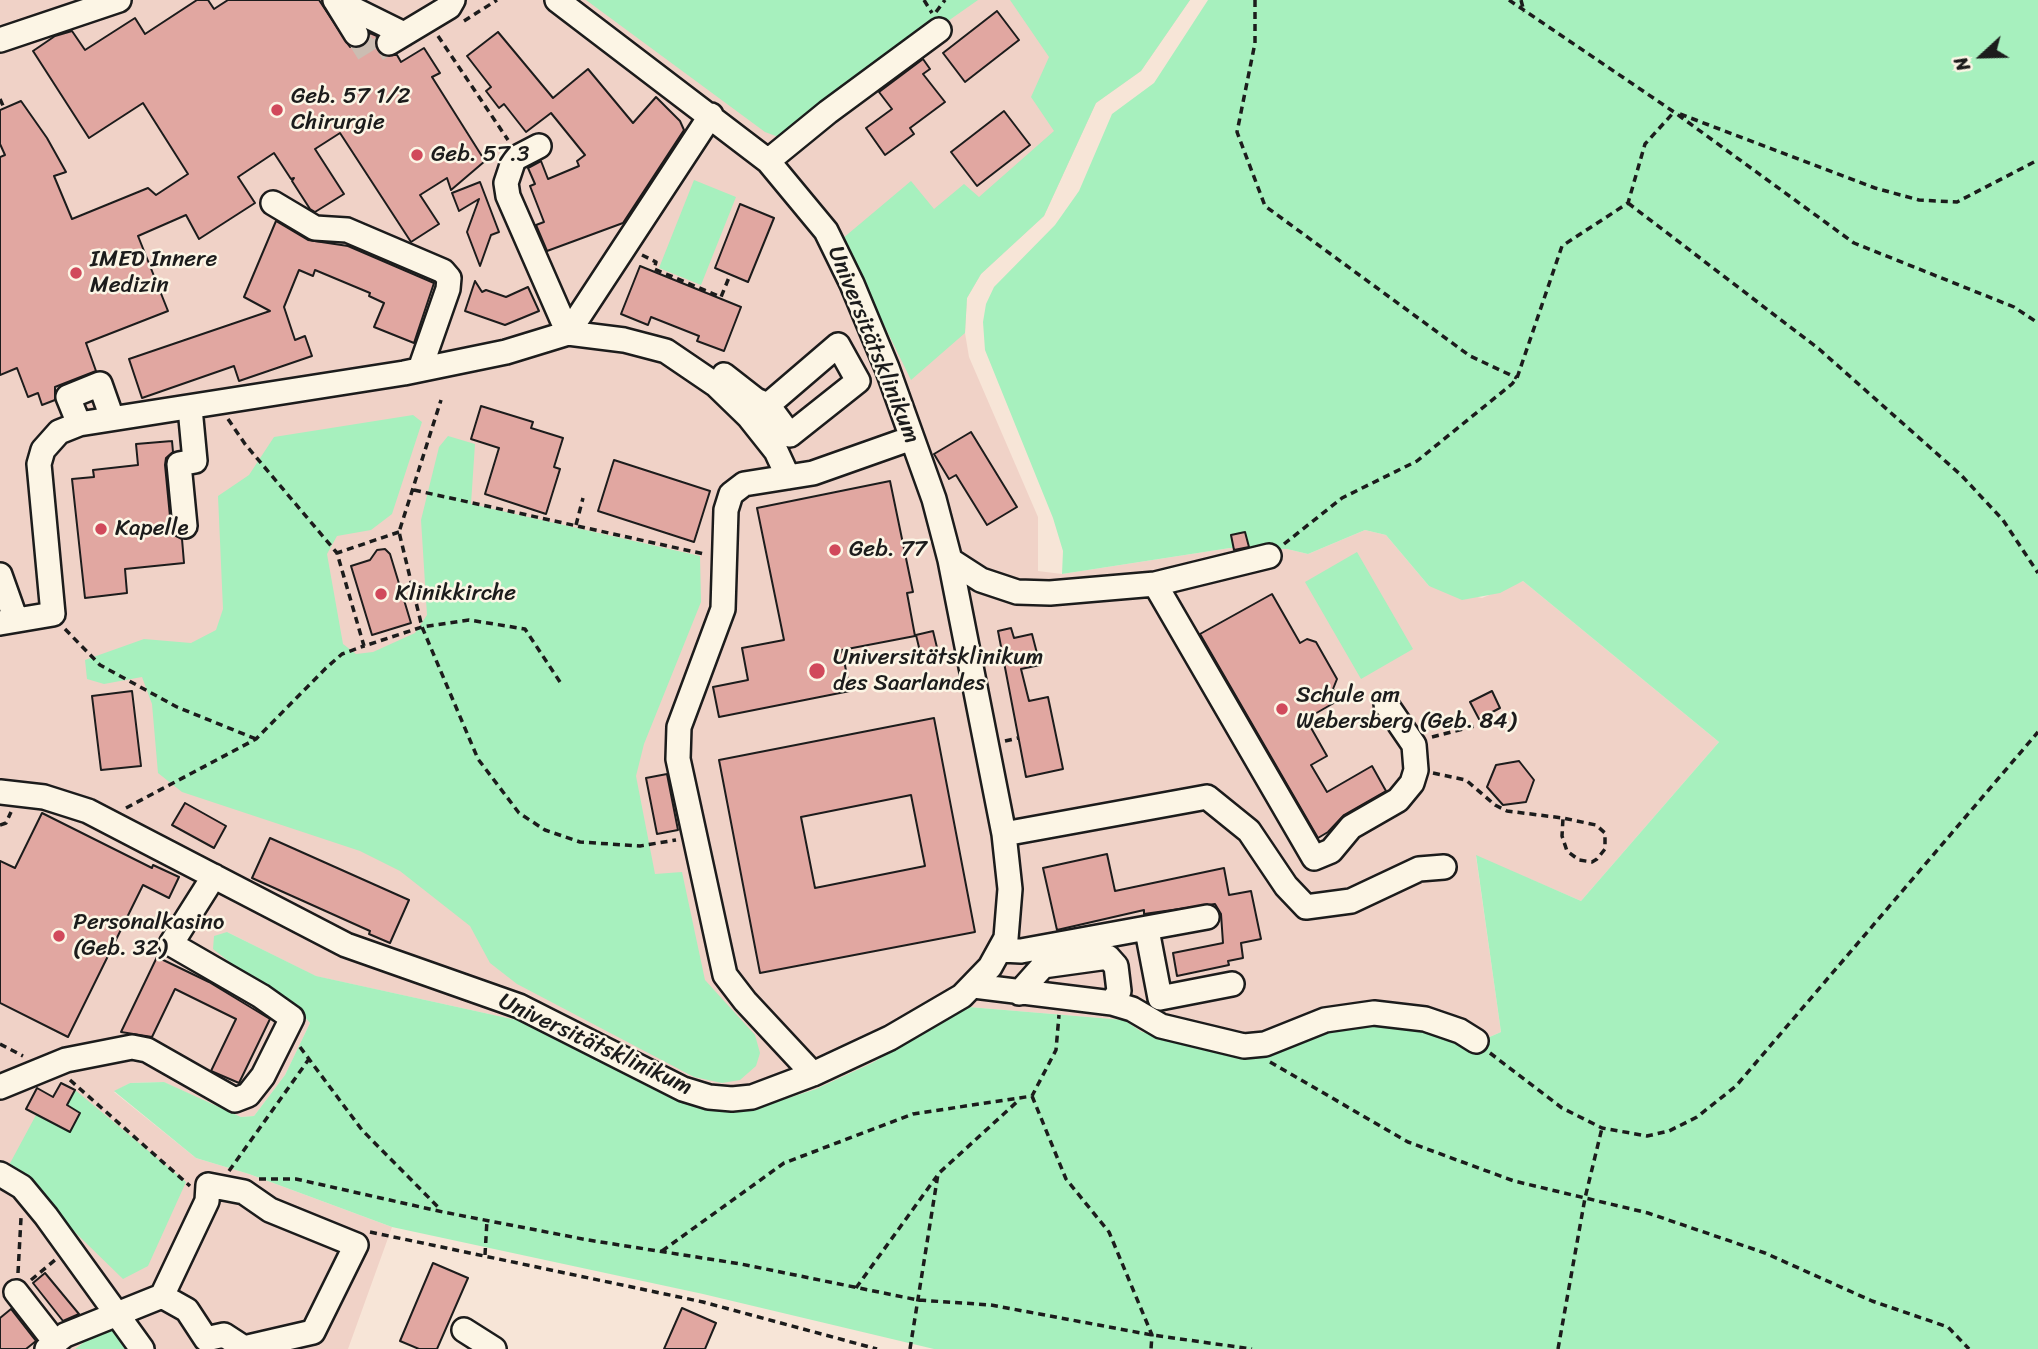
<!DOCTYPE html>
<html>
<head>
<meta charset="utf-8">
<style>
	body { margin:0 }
	#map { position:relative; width:2038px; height:1349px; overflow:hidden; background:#f7e5d7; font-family:Sriracha,sans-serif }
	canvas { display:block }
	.north { position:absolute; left:1947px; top:21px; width:70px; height:70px; -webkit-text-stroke:5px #fcf5e5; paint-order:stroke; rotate:248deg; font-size:19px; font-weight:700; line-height:28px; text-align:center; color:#1c1c1c }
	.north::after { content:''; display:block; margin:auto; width:24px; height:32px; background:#1c1c1c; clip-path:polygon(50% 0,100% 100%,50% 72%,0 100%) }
</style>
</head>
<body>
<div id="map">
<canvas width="2038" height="1349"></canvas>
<div class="north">N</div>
</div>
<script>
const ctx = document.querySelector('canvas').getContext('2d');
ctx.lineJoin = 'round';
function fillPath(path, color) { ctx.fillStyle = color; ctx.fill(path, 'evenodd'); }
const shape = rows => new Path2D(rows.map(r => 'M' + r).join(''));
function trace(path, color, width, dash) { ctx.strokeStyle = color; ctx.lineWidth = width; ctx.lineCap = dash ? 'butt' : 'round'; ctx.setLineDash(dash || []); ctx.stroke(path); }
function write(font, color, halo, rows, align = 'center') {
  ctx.font = font + ' Sriracha,sans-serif'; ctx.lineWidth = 5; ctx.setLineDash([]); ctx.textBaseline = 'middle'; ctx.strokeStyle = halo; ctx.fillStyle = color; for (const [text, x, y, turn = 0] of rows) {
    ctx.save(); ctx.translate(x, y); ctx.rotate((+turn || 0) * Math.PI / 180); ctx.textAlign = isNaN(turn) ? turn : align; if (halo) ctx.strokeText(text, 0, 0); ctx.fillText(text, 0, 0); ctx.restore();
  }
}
const built = shape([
	[0,0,1190,0,1141,71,1096,103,1044,216,981,274,967,298,965,333,969,357,1038,517,1038,571,1062,574,1230,548,1287,549,1308,554,1365,530,1386,535,1429,586,1482,598,1523,581,1719,742,1581,901,1476,856,1501,1032,1469,1046,1311,1033,1165,1037,1142,1032,1124,1020,969,1007,872,1063,816,1089,764,1106,736,1109,681,1096,521,1021,315,976,227,932,259,985,293,1004,310,1023,285,1075,254,1116,241,1117,163,1082,130,1083,114,1092,196,1158,249,1174,392,1227,348,1349,126,1349,114,1328,95,1334,75,1349,0,1349]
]);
const green = shape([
	[586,0,978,0,781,138,765,132],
	[1010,0,1190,0,1141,71,1096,103,1044,216,981,274,967,298,965,333,911,380,842,239,911,181,934,209,964,184,979,197,1054,131,1031,97,1049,57],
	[1208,0,2038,0,2038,1349,934,1349,703,1294,392,1227,249,1174,196,1158,114,1091,130,1083,164,1082,241,1117,254,1116,285,1075,310,1023,293,1004,259,985,213,949,214,936,227,932,316,976,521,1021,681,1096,736,1109,764,1106,816,1089,872,1063,969,1007,1124,1020,1142,1032,1236,1048,1354,1021,1415,1025,1469,1046,1501,1032,1476,855,1581,901,1719,742,1523,581,1500,593,1462,600,1429,586,1386,535,1365,530,1308,554,1287,549,1230,548,1062,574,1063,551,1053,518,985,350,983,322,986,304,994,287,1055,225,1079,191,1112,114,1154,83],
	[694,180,736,197,701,285,659,268],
	[413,415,422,422,392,514,371,530,337,536,327,554,343,644,356,654,373,652,415,633,427,615,421,520,439,447,448,436,475,444,471,504,700,556,701,602,644,744,636,776,655,874,682,872,705,980,755,1035,760,1053,756,1066,740,1080,722,1083,694,1077,517,984,490,963,470,926,400,871,360,851,182,792,158,773,152,704,142,677,104,684,87,679,85,660,144,639,191,643,216,630,223,609,218,496,249,475,274,437],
	[1357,552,1413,649,1361,679,1305,582],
	[75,1090,186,1182,148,1266,123,1279,8,1167,36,1115,70,1132,80,1113,67,1105],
	[114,1327,126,1349,75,1349,95,1334]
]);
const building = shape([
	[197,0,208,0,214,9,228,0,319,0,350,47,364,45,370,33,377,36,375,44,382,55,397,55,401,62,424,48,440,73,432,77,485,161,451,190,447,178,420,195,439,224,411,242,340,133,315,149,344,194,315,212,310,209,292,181,294,178,291,179,274,153,238,177,255,203,199,239,186,215,138,236,168,311,86,343,96,371,55,387,55,400,42,405,38,393,28,397,17,368,0,375,0,157,5,155,0,144,0,110,21,101,47,138,66,172,54,176,72,219,148,188,156,195,188,174,143,103,89,138,33,51,55,36,72,31,85,50,135,18,145,34,197,0],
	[997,11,1019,40,965,82,943,53,997,11],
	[498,32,553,98,588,69,633,123,656,97,680,121,684,130,623,223,547,251,536,225,544,222,530,186,535,184,528,168,541,161,548,179,579,166,577,161,585,155,551,113,526,132,504,104,499,108,486,91,491,87,467,56,498,32],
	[923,59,930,69,923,74,945,102,910,128,914,134,885,155,866,128,892,109,879,92,923,59],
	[1004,111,1030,145,977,186,951,152,1004,111],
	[480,182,499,232,491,235,480,266,467,232,479,199,459,211,452,193,480,182],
	[740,204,774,218,748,282,715,268,740,204],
	[276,221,308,240,348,246,434,283,414,343,374,327,384,303,369,296,370,293,315,270,313,276,299,270,284,307,295,340,305,336,312,356,239,381,234,366,142,398,129,359,270,311,244,297,276,221],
	[640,266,741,307,724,351,697,341,699,336,651,317,648,325,621,314,640,266],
	[475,281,482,292,486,290,506,297,528,287,539,311,505,325,465,311,475,281],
	[481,406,533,422,531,428,563,438,554,467,560,469,546,514,485,494,499,448,471,439,481,406],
	[971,432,1017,507,987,525,956,475,949,479,934,454,971,432],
	[172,441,173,452,166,458,165,465,171,527,174,535,182,539,184,563,125,569,127,593,85,598,72,479,94,477,93,470,138,465,136,444,172,441],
	[614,460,710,491,694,542,598,511,614,460],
	[890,481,913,592,907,593,915,636,842,650,850,691,719,717,713,687,748,680,742,648,784,640,757,508,890,481],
	[1245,532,1249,547,1234,550,1231,535,1245,532],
	[385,549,390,554,411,623,372,635,351,566,370,560,377,550,385,549],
	[1272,594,1300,643,1307,639,1316,642,1337,679,1333,689,1339,700,1306,719,1327,756,1311,765,1327,792,1372,766,1386,791,1344,815,1328,832,1318,838,1200,634,1272,594],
	[1011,628,1014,638,1032,634,1040,665,1021,669,1029,701,1048,697,1063,769,1026,777,998,631,1011,628],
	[933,631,940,660,923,664,916,635,933,631],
	[132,691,141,766,101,770,92,696,132,691],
	[1492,691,1500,708,1479,719,1470,702,1492,691],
	[934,718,975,932,760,973,719,760,934,718],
	[911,795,925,866,815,888,801,817,911,795],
	[1519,761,1534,780,1526,802,1503,805,1487,787,1496,765,1519,761],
	[667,774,678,830,657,834,646,778,667,774],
	[185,803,226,826,214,848,172,825,185,803],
	[42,813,152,868,153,865,179,877,169,898,143,885,68,1037,0,1003,0,861,15,868,42,813],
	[270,838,409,900,390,943,369,934,370,931,252,878,270,838],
	[1107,854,1115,891,1224,868,1229,895,1251,891,1261,939,1241,943,1243,958,1228,961,1229,965,1177,976,1173,953,1223,943,1221,914,1215,904,1144,914,1144,910,1057,930,1043,868,1107,854],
	[157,957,209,982,270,1019,239,1083,211,1071,236,1019,175,989,152,1037,121,1032,157,957],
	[61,1083,75,1090,67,1105,80,1113,70,1132,26,1109,37,1088,53,1097,61,1083],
	[433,1263,468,1278,437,1349,419,1349,400,1341,433,1263],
	[45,1273,79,1314,63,1321,33,1283,45,1273],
	[682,1308,716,1323,705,1349,664,1349,682,1308],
	[11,1309,36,1341,26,1349,0,1349,0,1318,11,1309]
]);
const minorTunnel = shape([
	[356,34,369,55,389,43]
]);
const path = shape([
	[924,0,932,13],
	[1255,0,1255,43,1237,132,1265,206,1470,356,1517,378],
	[1509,0,1674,112,1854,243,2014,307,2038,323],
	[1521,0,1524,12],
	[936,12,945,0],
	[464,21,497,0],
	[438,36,508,140],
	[0,99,4,108],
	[1680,114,1875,188,1919,200,1957,202,2038,160],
	[1628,203,1819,349,1961,475,2003,520,2038,573],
	[642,255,656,262,654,269,721,297,730,275],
	[228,419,245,444,337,553],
	[414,490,704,554],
	[576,525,583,498],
	[399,532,337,553,364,646,422,627,399,532,441,400],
	[1284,544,1342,498,1417,461,1512,384,1517,378,1562,246,1628,203,1645,144,1674,112],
	[65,629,100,665,177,707,256,739],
	[560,682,525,629,469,620,422,627,478,759,519,813,545,830,580,842,640,846,676,840],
	[1432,737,1479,725],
	[1005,741,1018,738],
	[1433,773,1466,780,1495,805,1507,811,1563,818,1596,825,1605,833,1605,849,1597,859,1592,862,1579,860,1567,851,1562,836,1563,818],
	[126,808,256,739,326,668,342,654,364,646],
	[0,825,6,823,11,812],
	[0,1044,23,1056],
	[300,1047,362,1130,441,1210],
	[1490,1053,1562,1108,1602,1128,1647,1136,1669,1131,1697,1117,1736,1086,2038,732],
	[1270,1062,1408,1142,1514,1181,1648,1213,1765,1253,1872,1301,1948,1327,1969,1349],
	[70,1080,190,1186],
	[1032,1096,1066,1179,1109,1232,1152,1335,1151,1349],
	[229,1171,309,1059],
	[259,1179,296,1179,443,1212,588,1240,741,1264,918,1300,991,1305,1152,1335,1252,1349],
	[370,1232,703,1302,877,1349],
	[662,1251,784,1163,913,1114,1032,1096,1056,1050,1059,1015],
	[485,1255,487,1220],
	[18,1273,21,1218],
	[31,1280,55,1260],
	[856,1288,937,1176],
	[910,1349,938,1174,1019,1100],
	[1558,1349,1585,1198,1602,1128]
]);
const minor = shape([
	[335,0,404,34],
	[335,0,356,34],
	[0,40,119,0],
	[389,43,449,7,453,0],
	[539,146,514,159,506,183,508,196,568,333],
	[768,161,828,112,939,30],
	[273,203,315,228,347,230,443,271,449,278,448,289,420,369],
	[568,333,711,115],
	[724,375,756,400,768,405,838,345,858,381,790,435,768,405],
	[79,424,68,397,100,384,112,418],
	[185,526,179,464,195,461,190,408],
	[950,560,981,580,1017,592,1050,593,1155,584,1269,556],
	[0,575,16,620],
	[1155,584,1314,858,1331,851,1351,827,1398,800,1412,783,1416,770,1414,745,1386,704],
	[0,623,53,614,39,464,43,450,59,432,79,424,404,373,506,352,568,333,624,340,666,351,716,385,749,417,776,451,788,477],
	[0,792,44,797,88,811,346,945,519,1006,683,1089,709,1097,732,1099,752,1097,813,1074,890,1038,962,996,990,967,1006,938,1010,889,1004,834,950,560,934,499,887,368,852,284,826,231,768,161,557,0],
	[1004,834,1207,797,1249,831,1286,886,1306,907,1351,901,1419,869,1444,867],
	[1147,930,1160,998,1232,984],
	[1001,950,1021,951,1207,917],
	[974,986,1112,1003,1132,1009,1161,1026,1244,1046,1265,1044,1325,1020,1374,1013,1425,1019,1460,1031,1476,1041],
	[1019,993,1043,966,1108,957,1116,966,1119,991,1112,1003],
	[813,1074,745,1001,725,975,678,759,679,727,723,609,726,510,731,494,744,484,813,473,912,438],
	[0,1087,66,1060,132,1047,147,1050,235,1100,248,1095,263,1076,292,1018,261,996,171,944,214,876],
	[0,1174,22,1187,46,1216,142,1349],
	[16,1292,55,1342],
	[464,1330,494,1349],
	[47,1349,65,1335,162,1296,207,1201,208,1185,244,1192,270,1210,356,1245,313,1332,244,1348,224,1335,206,1339,187,1310,162,1296]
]);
const markers = [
	[277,110,7,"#d1495b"],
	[417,155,7,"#d1495b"],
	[76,273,7,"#d1495b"],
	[101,529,7,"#d1495b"],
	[835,550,7,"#d1495b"],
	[381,594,7,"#d1495b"],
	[817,671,9,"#d1495b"],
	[1282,709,7,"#d1495b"],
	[59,936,7,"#d1495b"]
];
const poiNames = [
	["Geb. 57 1/2",291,97],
	["Chirurgie",291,123],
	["Geb. 57.3",431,155],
	["IMED Innere",90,260],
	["Medizin",90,286],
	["Kapelle",115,529],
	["Geb. 77",849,550],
	["Klinikkirche",395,594],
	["Universitätsklinikum",833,658],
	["des Saarlandes",833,684],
	["Schule am",1296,696],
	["Webersberg (Geb. 84)",1296,722],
	["Personalkasino",73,923],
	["(Geb. 32)",73,949]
];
const streetNames = [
	["Universitätsklinikum",873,345,68],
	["Universitätsklinikum",595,1045,25]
];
fillPath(built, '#f0d2c7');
fillPath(green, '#a7f0be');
fillPath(building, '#e1a7a1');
trace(building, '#1c1c1c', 2);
trace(minorTunnel, '#cbbdb2', 23, [23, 11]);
trace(minor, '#1c1c1c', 28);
trace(path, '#1c1c1c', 3.5, [7, 5]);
trace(minor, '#fcf5e5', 23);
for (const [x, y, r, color] of markers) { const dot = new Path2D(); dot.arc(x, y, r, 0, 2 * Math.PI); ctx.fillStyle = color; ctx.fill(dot); trace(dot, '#fcf5e5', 2.5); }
write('23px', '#1c1c1c', '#fcf5e5', poiNames, 'left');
write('23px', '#1c1c1c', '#fcf5e5', streetNames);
</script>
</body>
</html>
